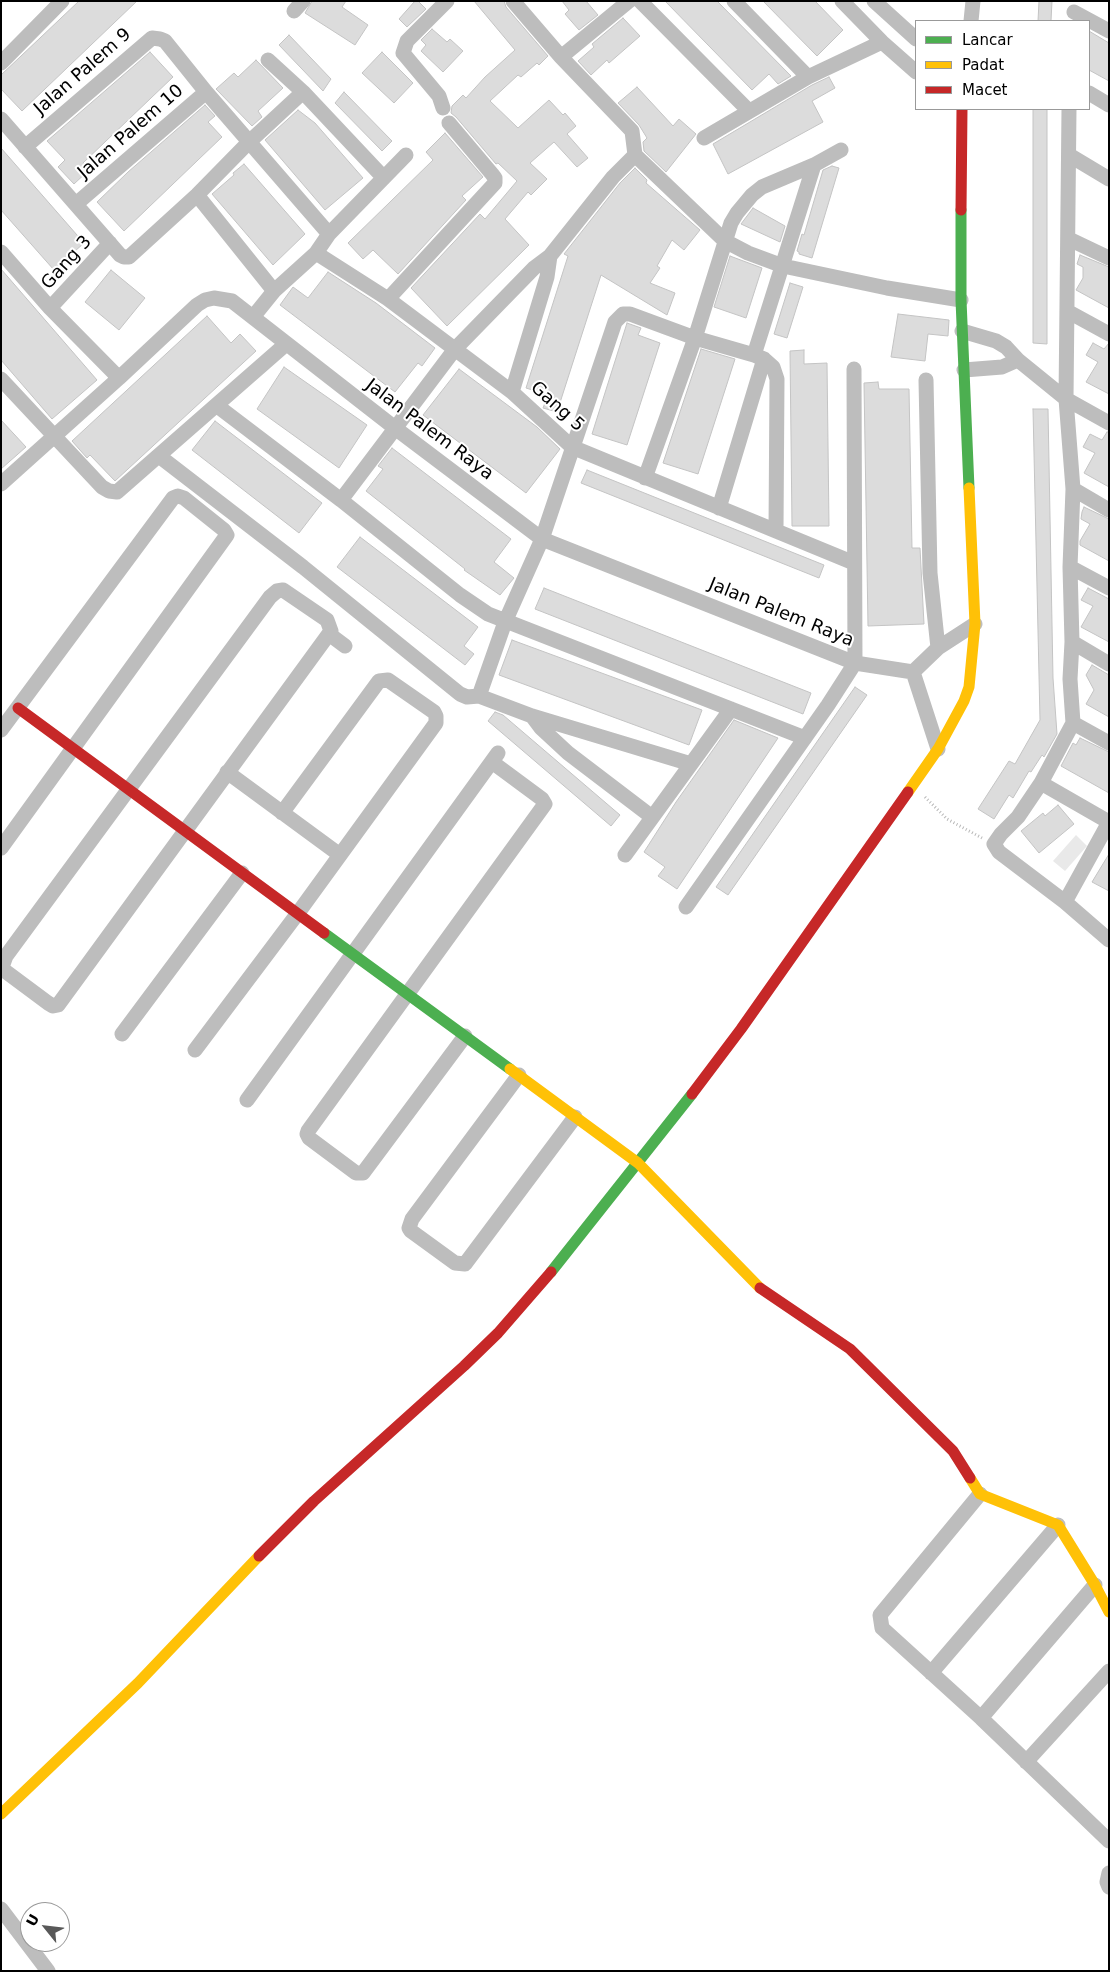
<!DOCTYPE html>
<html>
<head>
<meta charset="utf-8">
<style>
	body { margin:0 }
	#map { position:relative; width:1110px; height:1972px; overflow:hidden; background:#fff; font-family:"DejaVu Sans",sans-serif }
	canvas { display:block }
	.frame { position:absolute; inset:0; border:2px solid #000; pointer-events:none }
	.legend { position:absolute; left:915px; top:20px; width:175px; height:90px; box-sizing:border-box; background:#fff; border:1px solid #999; margin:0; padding:6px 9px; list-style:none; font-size:15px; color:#000 }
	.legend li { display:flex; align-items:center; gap:10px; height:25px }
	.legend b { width:25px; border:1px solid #999 }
	.north { position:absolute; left:20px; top:1902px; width:50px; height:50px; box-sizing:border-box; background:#fff; border:1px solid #999; border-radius:50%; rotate:299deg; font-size:14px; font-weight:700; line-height:20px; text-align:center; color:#000 }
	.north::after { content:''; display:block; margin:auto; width:18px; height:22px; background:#595959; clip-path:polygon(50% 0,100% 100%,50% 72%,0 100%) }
</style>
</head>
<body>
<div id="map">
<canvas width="1110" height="1972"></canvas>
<div class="frame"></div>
<ul class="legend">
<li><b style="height:6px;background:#4caf50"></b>Lancar</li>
<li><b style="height:6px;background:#ffc107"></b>Padat</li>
<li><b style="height:6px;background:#c62828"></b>Macet</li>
</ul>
<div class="north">U</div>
</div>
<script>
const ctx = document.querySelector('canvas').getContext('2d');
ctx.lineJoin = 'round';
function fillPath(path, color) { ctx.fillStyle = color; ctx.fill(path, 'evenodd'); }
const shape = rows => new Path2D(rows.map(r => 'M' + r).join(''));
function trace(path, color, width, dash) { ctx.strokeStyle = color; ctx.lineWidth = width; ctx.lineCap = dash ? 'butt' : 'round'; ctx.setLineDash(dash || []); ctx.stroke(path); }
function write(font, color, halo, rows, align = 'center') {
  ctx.font = font + ' "DejaVu Sans",sans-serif'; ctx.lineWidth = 4; ctx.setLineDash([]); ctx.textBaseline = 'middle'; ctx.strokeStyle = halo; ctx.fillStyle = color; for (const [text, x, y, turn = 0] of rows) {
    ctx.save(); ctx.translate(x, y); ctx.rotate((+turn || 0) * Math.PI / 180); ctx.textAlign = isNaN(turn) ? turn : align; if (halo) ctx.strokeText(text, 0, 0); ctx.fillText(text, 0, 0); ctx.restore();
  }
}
const green = shape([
	[1076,835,1087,846,1065,871,1053,861]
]);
const building = shape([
	[79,1,137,1,22,111,1,89,1,75,79,1],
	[312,1,346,1,342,7,368,25,355,45,305,13,312,1],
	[415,1,418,1,426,9,407,27,399,19,415,1],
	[474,1,504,1,506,7,548,56,539,65,537,63,521,77,518,75,490,101,518,128,549,100,563,115,565,113,576,126,567,134,588,158,577,167,554,142,530,163,547,179,531,195,528,192,505,219,529,245,447,326,411,288,480,214,485,219,517,181,498,163,496,164,456,117,451,113,452,106,463,95,466,98,485,77,515,50,474,1],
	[562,1,586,1,598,15,579,30,565,14,569,10,562,1],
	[665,1,717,1,791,76,778,84,769,74,752,90,665,1],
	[763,1,815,1,843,30,817,56,763,1],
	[1039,1,1052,1,1051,21,1038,21,1039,1],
	[623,18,640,36,609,63,607,60,591,75,578,61,594,47,592,44,623,18],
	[432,29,447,42,450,39,463,51,443,72,421,51,426,45,421,40,432,29],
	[1089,31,1109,43,1109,81,1089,70,1089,31],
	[289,35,331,79,323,91,279,45,289,35],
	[150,52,173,77,83,163,89,170,74,184,58,167,65,160,47,141,150,52],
	[382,52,413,83,394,103,362,73,382,52],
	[256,60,283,88,258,111,262,117,252,126,216,89,234,73,238,77,256,60],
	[829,77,835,88,812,101,823,122,728,174,713,144,812,85,829,77],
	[637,87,673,126,679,119,696,134,666,172,644,151,643,142,647,138,639,125,618,103,637,87],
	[344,92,392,141,382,151,335,103,344,92],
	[205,105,215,116,208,122,222,137,124,231,97,202,128,172,205,105],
	[1033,109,1047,109,1047,344,1033,343,1033,109],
	[298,110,315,123,363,178,325,210,265,140,298,110],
	[445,133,483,177,462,196,466,200,398,274,373,250,363,259,348,243,433,160,426,152,445,133],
	[1,148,84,243,54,270,1,210,1,148],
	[244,164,305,234,273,265,212,194,234,175,233,173,244,164],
	[832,166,839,168,812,258,799,254,799,252,797,251,802,234,804,235,823,170,832,166],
	[635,168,647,180,646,183,700,230,684,250,672,240,657,266,660,268,650,283,675,293,667,315,601,275,557,412,543,408,548,395,526,388,568,256,564,254,620,183,635,168],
	[753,208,785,226,780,242,741,224,753,208],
	[1080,255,1109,267,1109,308,1076,290,1083,278,1083,267,1077,264,1080,255],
	[730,256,762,268,746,318,714,307,730,256],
	[1,269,97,380,52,419,1,360,1,269],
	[111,270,145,298,119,330,85,302,111,270],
	[328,272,376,303,435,348,422,366,418,363,395,392,280,305,293,287,308,298,328,272],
	[790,283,803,287,787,338,774,334,790,283],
	[898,314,949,320,948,336,928,334,925,361,891,357,898,314],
	[207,316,231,343,240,334,256,351,115,481,90,455,87,458,72,441,207,316],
	[627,323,641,328,638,335,660,343,627,445,592,434,627,323],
	[1093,343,1104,349,1109,343,1109,394,1086,382,1098,362,1086,355,1093,343],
	[701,349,735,359,698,474,663,463,701,349],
	[804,350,804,364,827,363,829,526,792,526,790,351,804,350],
	[284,367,367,425,339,468,257,409,284,367],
	[459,369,537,427,560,449,526,493,423,415,459,369],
	[878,382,879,389,909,389,912,548,920,548,924,624,868,626,864,383,878,382],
	[1033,409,1048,409,1053,678,1057,734,1044,757,1042,755,1031,772,1029,771,1013,798,1009,795,994,819,978,809,1009,761,1015,764,1040,720,1033,409],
	[1,420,26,447,1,469,1,420],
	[215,421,322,503,299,533,192,450,215,421],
	[1107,432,1109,432,1109,487,1084,473,1095,453,1083,447,1090,434,1102,440,1107,432],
	[392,448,511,539,494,562,514,578,500,595,464,570,465,569,366,491,383,469,378,466,392,448],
	[587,470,824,565,819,578,581,483,587,470],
	[1084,507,1109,519,1109,561,1080,545,1080,541,1090,524,1081,519,1082,512,1084,507],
	[360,537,478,627,464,646,474,654,465,665,337,567,360,537],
	[544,588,811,693,803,714,535,609,544,588],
	[1088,588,1109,599,1109,642,1081,627,1093,606,1081,600,1088,588],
	[512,640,702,710,689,745,499,675,512,640],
	[1092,665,1109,675,1109,717,1086,704,1094,690,1086,675,1092,665],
	[855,687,867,695,728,895,716,887,855,687],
	[495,712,503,715,620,815,611,826,488,721,495,712],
	[734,720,778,738,677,889,658,876,665,867,644,852,676,802,734,720],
	[1080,738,1109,752,1109,793,1061,766,1073,743,1076,745,1080,738],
	[1058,805,1074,824,1039,853,1021,831,1043,813,1045,816,1058,805],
	[1109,854,1109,891,1092,882,1109,854]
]);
const path = shape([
	[925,797,947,819,982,838]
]);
const street = shape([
	[513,1,561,57],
	[629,1,561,57,632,131,635,155,725,241,748,253,783,266,887,288,961,300],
	[640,1,749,111],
	[734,1,808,77],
	[842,1,882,42,916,72],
	[874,1,916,39],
	[294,11,303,1],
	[1074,12,1109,31],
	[971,21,973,1],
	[268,60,303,92,383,177],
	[1,63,62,1],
	[1089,93,1109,105],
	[443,108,439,96,403,53,407,41,447,1],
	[1,119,120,255,124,257,129,257,197,195,248,143,303,92],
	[704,138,808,77,882,42],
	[25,147,152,38,160,39,165,41,206,92],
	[1069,155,1109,179],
	[197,195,274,291,316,253,329,234,406,155],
	[76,204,206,92,329,234],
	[1069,239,1109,258],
	[1,252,50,308,119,378,197,305,205,300,214,298,232,301,395,428,542,539,855,663,913,672],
	[316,253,388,299,512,392,572,447,854,563],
	[550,256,613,177,635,155],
	[388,299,495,183,495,178,492,174,449,123],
	[50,308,110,243],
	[1067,311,1109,334],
	[253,317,274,291],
	[962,331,996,341,1006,347,1018,360,1066,399,1109,423],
	[754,355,814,165],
	[964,370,1002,367,1018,360],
	[1,379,102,487,109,491,117,492,286,344],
	[926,380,930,573,938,648],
	[216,405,341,500,460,595,488,614,805,738],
	[159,456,303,567,460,694,467,697,479,696,532,716,691,764],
	[645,478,695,338,731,223,737,213,752,195,762,187,814,165,841,150],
	[1,484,119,378],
	[1073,489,1109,510],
	[341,500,455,349,534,268,550,256,547,277,512,392],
	[719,508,764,359],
	[1070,567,1109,588],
	[283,590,327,620,331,631,58,1005,53,1006,48,1003,5,971,2,967,6,956,270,597,277,591,283,590],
	[329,634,345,646],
	[1072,642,1109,664],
	[479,696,505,622,542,539,615,322,623,314,630,314,695,338,754,355,764,359,773,367,777,379,776,530],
	[532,716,541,728,568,753,652,817],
	[1073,723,1109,743],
	[1,730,173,498,178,496,184,498,224,530,227,535,1,848],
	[938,749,913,672,938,648,975,624],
	[227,772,340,855],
	[1041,783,1109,822],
	[1109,822,1065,902,1109,940],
	[625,855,731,709],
	[1065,902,999,852,994,844,1001,834,1018,817,1041,783,1073,723,1070,679,1072,642,1070,567,1073,489,1066,399,1069,109],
	[686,907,828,705,855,663,854,369],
	[122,1034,242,873],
	[465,1036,363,1173,356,1173,309,1138,307,1134,308,1131,545,804,542,799,492,762],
	[195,1050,298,913,436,723,436,716,434,712,388,680,379,681,282,813],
	[519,1075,412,1219,409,1228,411,1231,455,1263,465,1264,575,1117],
	[247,1100,498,753],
	[980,1494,880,1615,882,1628,981,1718,1109,1841],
	[931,1673,1058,1525],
	[981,1718,1095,1585],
	[1026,1762,1109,1671],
	[1109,1873,1107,1882,1109,1887],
	[1,1909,48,1971]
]);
const fast = shape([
	[961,210,961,300,969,488],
	[324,933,510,1069],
	[551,1272,692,1094]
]);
const slow = shape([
	[908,792,938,749,964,701,969,687,975,624,969,488],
	[510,1069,638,1163,760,1288],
	[970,1478,980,1494,1058,1525,1095,1585,1109,1612],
	[1,1814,138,1683,259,1556]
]);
const jam = shape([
	[961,210,962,109],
	[18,708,324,933],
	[692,1094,741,1029,908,792],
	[760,1288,850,1349,953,1451,970,1478],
	[259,1556,314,1501,464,1366,498,1333,551,1272]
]);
const streetNames = [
	["Jalan Palem 9",83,72,-41],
	["Jalan Palem 10",131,132,-41],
	["Gang 3",67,263,-48],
	["Gang 5",557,407,42],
	["Jalan Palem Raya",429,430,37],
	["Jalan Palem Raya",781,613,22]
];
fillPath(green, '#e9e9e9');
fillPath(building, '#dcdcdc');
trace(building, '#c4c4c4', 1);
trace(path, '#b8b8b8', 3, [1, 2.5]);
trace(street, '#bdbdbd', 15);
trace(fast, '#4caf50', 11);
trace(slow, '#ffc107', 11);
trace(jam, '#c62828', 11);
write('18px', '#000', '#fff', streetNames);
</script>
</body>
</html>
